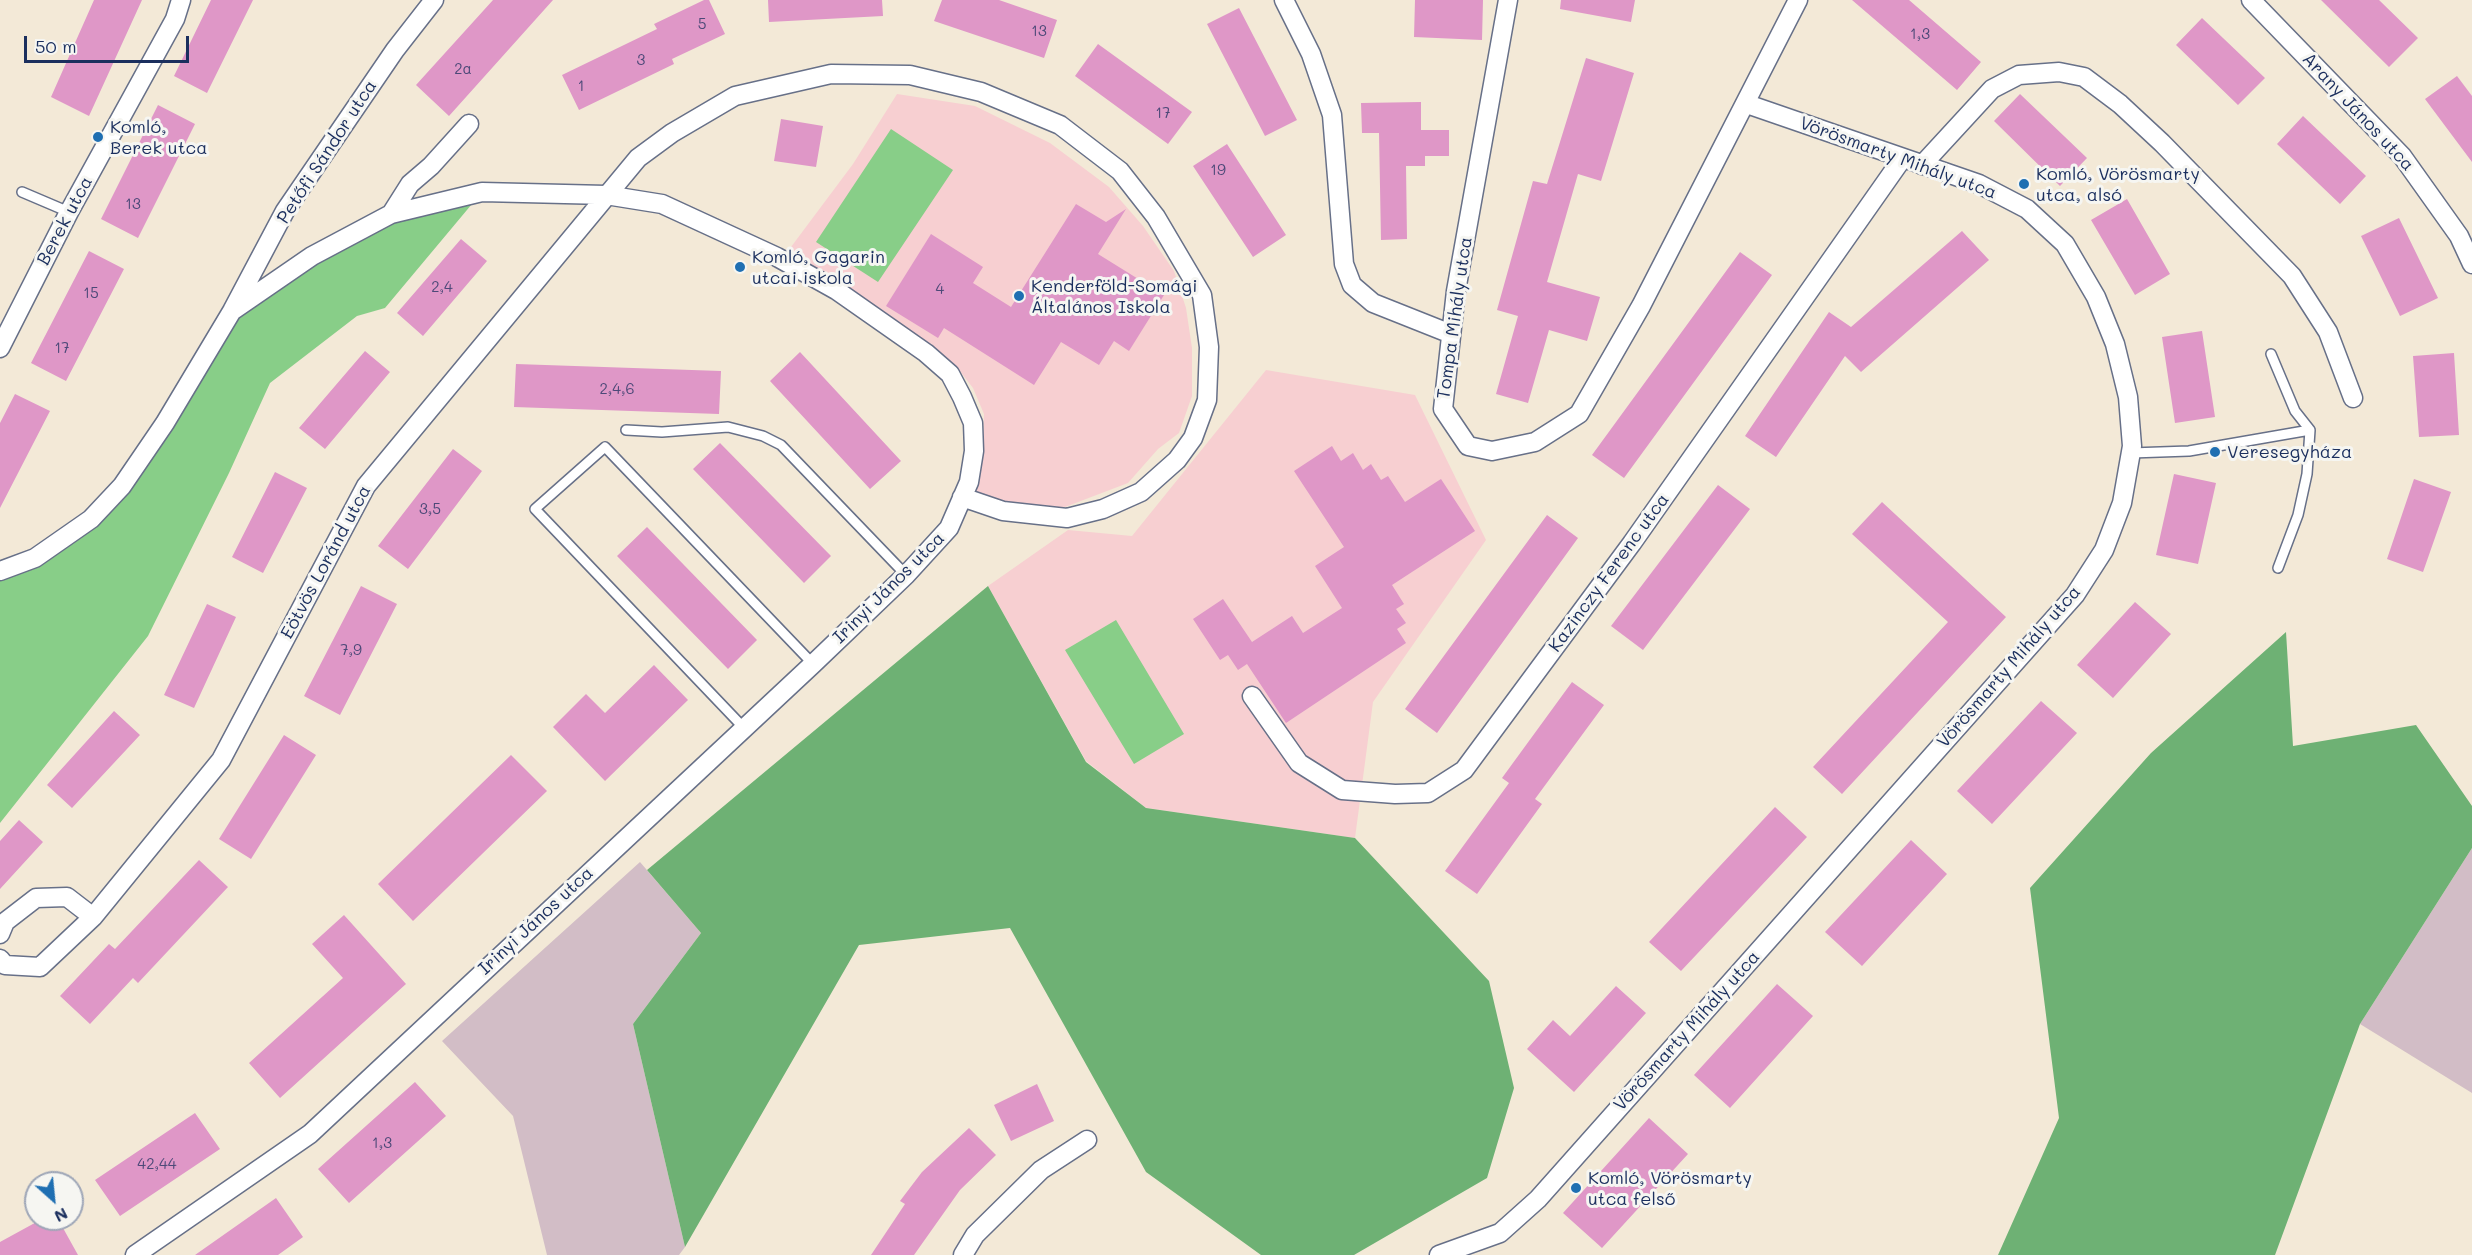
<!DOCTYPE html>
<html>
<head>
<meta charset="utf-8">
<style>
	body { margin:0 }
	#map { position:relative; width:2472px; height:1255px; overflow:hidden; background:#f3e9d7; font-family:Mali,sans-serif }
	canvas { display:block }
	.north { position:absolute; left:24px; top:1171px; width:60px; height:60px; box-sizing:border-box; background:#f6f6f2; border:2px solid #9ea6b7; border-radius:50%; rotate:153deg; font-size:16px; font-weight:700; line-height:24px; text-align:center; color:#1b2f5e }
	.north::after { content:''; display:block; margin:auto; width:21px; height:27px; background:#1f6fb2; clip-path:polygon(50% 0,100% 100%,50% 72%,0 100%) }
	.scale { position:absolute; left:24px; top:36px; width:165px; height:27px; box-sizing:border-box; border:3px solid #1b2f5e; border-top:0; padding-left:8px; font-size:18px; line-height:21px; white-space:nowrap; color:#1b2f5e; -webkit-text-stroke:4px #f6f6f2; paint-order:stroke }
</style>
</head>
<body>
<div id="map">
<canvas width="2472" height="1255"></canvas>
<div class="north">N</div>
<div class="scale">50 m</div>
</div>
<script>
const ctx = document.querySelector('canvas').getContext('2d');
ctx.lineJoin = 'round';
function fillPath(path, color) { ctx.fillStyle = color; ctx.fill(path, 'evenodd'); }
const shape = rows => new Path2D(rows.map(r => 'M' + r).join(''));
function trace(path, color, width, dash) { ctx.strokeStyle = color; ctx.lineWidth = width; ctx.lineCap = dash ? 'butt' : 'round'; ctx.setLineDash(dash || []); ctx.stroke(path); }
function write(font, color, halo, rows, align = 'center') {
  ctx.font = font + ' Mali,sans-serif'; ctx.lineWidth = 6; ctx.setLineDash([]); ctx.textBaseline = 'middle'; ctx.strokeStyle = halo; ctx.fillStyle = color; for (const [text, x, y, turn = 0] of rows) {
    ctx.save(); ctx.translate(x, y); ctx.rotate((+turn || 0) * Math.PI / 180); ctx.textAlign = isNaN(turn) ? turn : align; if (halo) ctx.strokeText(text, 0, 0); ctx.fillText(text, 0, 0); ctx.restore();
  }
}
const built = shape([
	[897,94,975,106,1050,143,1109,187,1143,226,1174,271,1186,308,1192,348,1192,396,1179,433,1158,449,1128,483,1065,507,1035,507,1003,502,974,491,983,448,984,414,973,388,956,366,788,251,853,164],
	[1266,370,1415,395,1486,540,1373,702,1355,838,1146,808,1086,761,988,586,1068,530,1132,536]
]);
const industrial = shape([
	[2472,848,2472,1093,2360,1024],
	[640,862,701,933,633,1024,685,1247,679,1255,547,1255,513,1116,442,1041]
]);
const green = shape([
	[891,129,953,170,878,282,816,242],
	[482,192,385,308,357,316,270,383,229,473,148,636,0,823,0,571,91,519,232,311,391,214],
	[1116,620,1184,734,1134,764,1065,650]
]);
const forest = shape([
	[988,586,1086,762,1146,808,1355,838,1489,981,1514,1088,1487,1178,1354,1255,1261,1255,1146,1172,1010,928,859,945,685,1247,633,1024,701,933,647,870],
	[2286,632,2293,746,2416,725,2472,806,2472,848,2360,1024,2275,1255,1998,1255,2059,1118,2030,888,2151,753]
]);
const building = shape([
	[94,0,142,0,89,116,51,97],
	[211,0,253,0,207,93,174,76],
	[493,0,553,0,449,116,416,85],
	[704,0,709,0,725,34,672,59,674,64,579,110,562,75,657,29,654,24],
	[768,0,882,0,883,16,769,22],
	[942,0,999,0,1057,20,1044,58,934,21],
	[1415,0,1483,0,1482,40,1414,37],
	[1561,0,1635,0,1631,22,1560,9],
	[1852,0,1909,0,1981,62,1957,90],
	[2321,0,2379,0,2418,38,2389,67],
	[1239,8,1297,120,1265,136,1207,24],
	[2202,18,2265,78,2238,105,2176,45],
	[1098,44,1192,112,1168,144,1075,76],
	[1586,58,1634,73,1601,181,1578,174,1547,282,1600,297,1587,341,1549,330,1528,403,1496,394,1518,316,1497,310,1533,181,1547,184],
	[2457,76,2472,96,2472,162,2425,99],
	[2020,94,2087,158,2060,186,1994,121],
	[1421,102,1421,130,1449,130,1449,156,1425,156,1425,166,1406,166,1407,239,1381,240,1379,133,1362,133,1361,103],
	[158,105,195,124,138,238,101,219],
	[2303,116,2366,176,2340,204,2277,144],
	[781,119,823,126,816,167,774,161],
	[1227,144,1286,235,1253,257,1193,166],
	[2127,199,2170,274,2135,295,2091,220],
	[1076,204,1106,222,1126,209,1098,254,1164,295,1129,351,1114,341,1099,365,1061,342,1034,385,944,328,938,338,886,306,931,234,983,267,973,283,1011,307],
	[2399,218,2438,298,2400,316,2361,236],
	[1962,231,1989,260,1861,372,1845,356,1776,457,1745,436,1829,312,1851,327],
	[461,239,487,261,423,336,397,313],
	[89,251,124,269,66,381,31,363],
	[1740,252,1772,275,1624,478,1592,455],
	[2202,331,2215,417,2175,423,2162,337],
	[365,351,390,372,325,449,299,428],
	[800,352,901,461,870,489,770,381],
	[2454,353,2459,435,2419,437,2413,356],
	[516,364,721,371,719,414,514,407],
	[15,394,50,411,0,508,0,423],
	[720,443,831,556,804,583,693,469],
	[1332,446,1341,461,1353,453,1363,470,1371,464,1381,480,1388,476,1405,502,1441,479,1475,531,1392,585,1404,604,1396,609,1406,623,1397,629,1406,643,1286,723,1247,664,1238,670,1228,655,1220,660,1193,619,1223,599,1252,642,1292,616,1303,633,1342,608,1315,566,1344,547,1294,471],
	[453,449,482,471,408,569,378,546],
	[275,472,307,488,263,573,232,557],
	[2174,474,2216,483,2198,564,2156,555],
	[2414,479,2451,492,2423,572,2387,559],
	[1718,485,1750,509,1643,650,1611,626],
	[1882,502,2006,617,1842,794,1813,767,1948,622,1852,534],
	[1547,515,1578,538,1437,733,1405,709],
	[647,527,757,640,728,669,617,556],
	[361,586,397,604,340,715,304,696],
	[2135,602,2171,634,2113,698,2077,665],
	[207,604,236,617,194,708,164,695],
	[654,665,688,700,605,781,553,727,586,694,605,713],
	[1572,682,1604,705,1535,799,1542,804,1477,894,1445,871,1509,783,1502,778],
	[2041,701,2077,733,1992,824,1957,791],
	[114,711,140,735,72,808,47,785],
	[284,735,316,755,251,859,219,839],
	[511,755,547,791,413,921,378,884],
	[1775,807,1807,837,1681,971,1649,942],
	[19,820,43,842,0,889,0,841],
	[1911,840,1947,874,1862,966,1825,932],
	[199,860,228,887,138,983,133,978,90,1024,60,996,109,944,115,949],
	[344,915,406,984,280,1098,249,1063,343,978,312,944],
	[1777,984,1813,1016,1730,1108,1694,1075],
	[1616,986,1646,1013,1574,1092,1527,1049,1553,1020,1570,1036],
	[415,1082,446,1116,349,1203,318,1169],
	[1037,1084,1054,1121,1011,1141,994,1105],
	[195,1113,220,1149,120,1216,95,1180],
	[1649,1118,1688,1154,1602,1248,1563,1213],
	[969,1128,996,1155,960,1190,914,1255,871,1255,905,1204,900,1201,922,1172],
	[276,1198,303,1237,278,1255,195,1255],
	[42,1219,58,1219,78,1255,0,1255,0,1242]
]);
const service = shape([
	[22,192,69,212],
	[2271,354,2295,411,2310,430,2307,474,2298,515,2278,568],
	[626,430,662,432,728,427,763,436,781,445,906,575],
	[2131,453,2189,451,2310,430],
	[743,727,535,509,605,447,813,664]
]);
const minor = shape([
	[1284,0,1311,54,1332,115,1344,264,1352,285,1373,303,1451,334],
	[1508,0,1456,291,1443,409,1468,446,1492,451,1535,442,1579,414,1641,306,1798,0],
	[2251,0,2402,156,2459,236,2472,264],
	[1922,165,1992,89,2019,75,2059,72,2084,77,2120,104,2162,143,2292,276,2328,332,2353,398],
	[391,214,410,184,431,166,469,124],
	[0,348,69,212,175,19,181,0],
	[0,571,35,558,91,519,122,486,165,423,232,311,285,211,395,50,434,0],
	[1252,696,1299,763,1342,790,1395,794,1428,793,1464,770,1632,543,1902,159],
	[0,934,5,922,36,898,67,897,93,917],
	[0,959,5,965,40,967,93,917,221,760,366,486,638,158,672,133,735,96,831,74,910,75,981,92,1060,125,1120,171,1156,217,1202,295,1209,347,1207,400,1193,438,1177,460,1141,492,1103,509,1067,518,1003,511,962,497],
	[135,1255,310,1134,813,664,906,575,949,528,969,482,974,451,973,423,962,397,950,374,926,353,836,290,777,257,662,204,606,195,482,192,391,214,312,256,232,311],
	[963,1255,975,1235,1041,1170,1087,1140],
	[1439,1255,1500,1233,1538,1199,2075,595,2104,550,2122,503,2132,446,2128,397,2115,344,2096,297,2065,244,2027,209,1979,184,1747,104]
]);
const markers = [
	[98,137,6,"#1f6fb2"],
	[2024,184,6,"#1f6fb2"],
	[740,267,6,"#1f6fb2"],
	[1019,296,6,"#1f6fb2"],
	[2215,452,6,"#1f6fb2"],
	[1576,1188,6,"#1f6fb2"]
];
const numberNames = [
	["5",702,24],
	["13",1039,31],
	["1,3",1920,34],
	["3",641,60],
	["2a",463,69],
	["1",581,86],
	["17",1163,113],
	["19",1218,170],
	["13",133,204],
	["2,4",442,287],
	["4",940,289],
	["15",91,293],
	["17",62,348],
	["2,4,6",617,389],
	["3,5",430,509],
	["7,9",351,650],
	["1,3",382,1143],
	["42,44",157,1164]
];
const streetNames = [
	["Arany János utca",2358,112,47],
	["Petőfi Sándor utca",327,152,-57],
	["Vörösmarty Mihály utca",1898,158,20],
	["Berek utca",65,221,-62],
	["Tompa Mihály utca",1455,318,-82],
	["Eötvös Loránd utca",326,562,-62],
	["Kazinczy Ferenc utca",1609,573,-54],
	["Irinyi János utca",889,588,-45],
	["Vörösmarty Mihály utca",2009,667,-49],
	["Irinyi János utca",536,921,-43],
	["Vörösmarty Mihály utca",1687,1031,-48]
];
const poiNames = [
	["Komló,",110,127],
	["Berek utca",110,148],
	["Komló, Vörösmarty",2036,174],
	["utca, alsó",2036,195],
	["Komló, Gagarin",752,257],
	["utcai iskola",752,278],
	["Kenderföld-Somági",1031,286],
	["Általános Iskola",1031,307],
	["Veresegyháza",2227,452],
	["Komló, Vörösmarty",1588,1178],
	["utca felső",1588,1199]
];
fillPath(built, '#f7cfd1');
fillPath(industrial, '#d2bdc6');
fillPath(green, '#88ce88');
fillPath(forest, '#6eb174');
fillPath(building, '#df97c7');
trace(service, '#677088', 12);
trace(minor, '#677088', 21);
trace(service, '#fff', 9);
trace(minor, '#fff', 18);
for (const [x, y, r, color] of markers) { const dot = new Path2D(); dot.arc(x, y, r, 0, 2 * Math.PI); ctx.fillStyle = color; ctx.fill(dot); trace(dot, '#f6f6f2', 2); }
write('15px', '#4c4978', null, numberNames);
write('18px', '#1b2f5e', '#f6f6f2', streetNames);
write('18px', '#1b2f5e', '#f6f6f2', poiNames, 'left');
</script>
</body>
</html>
